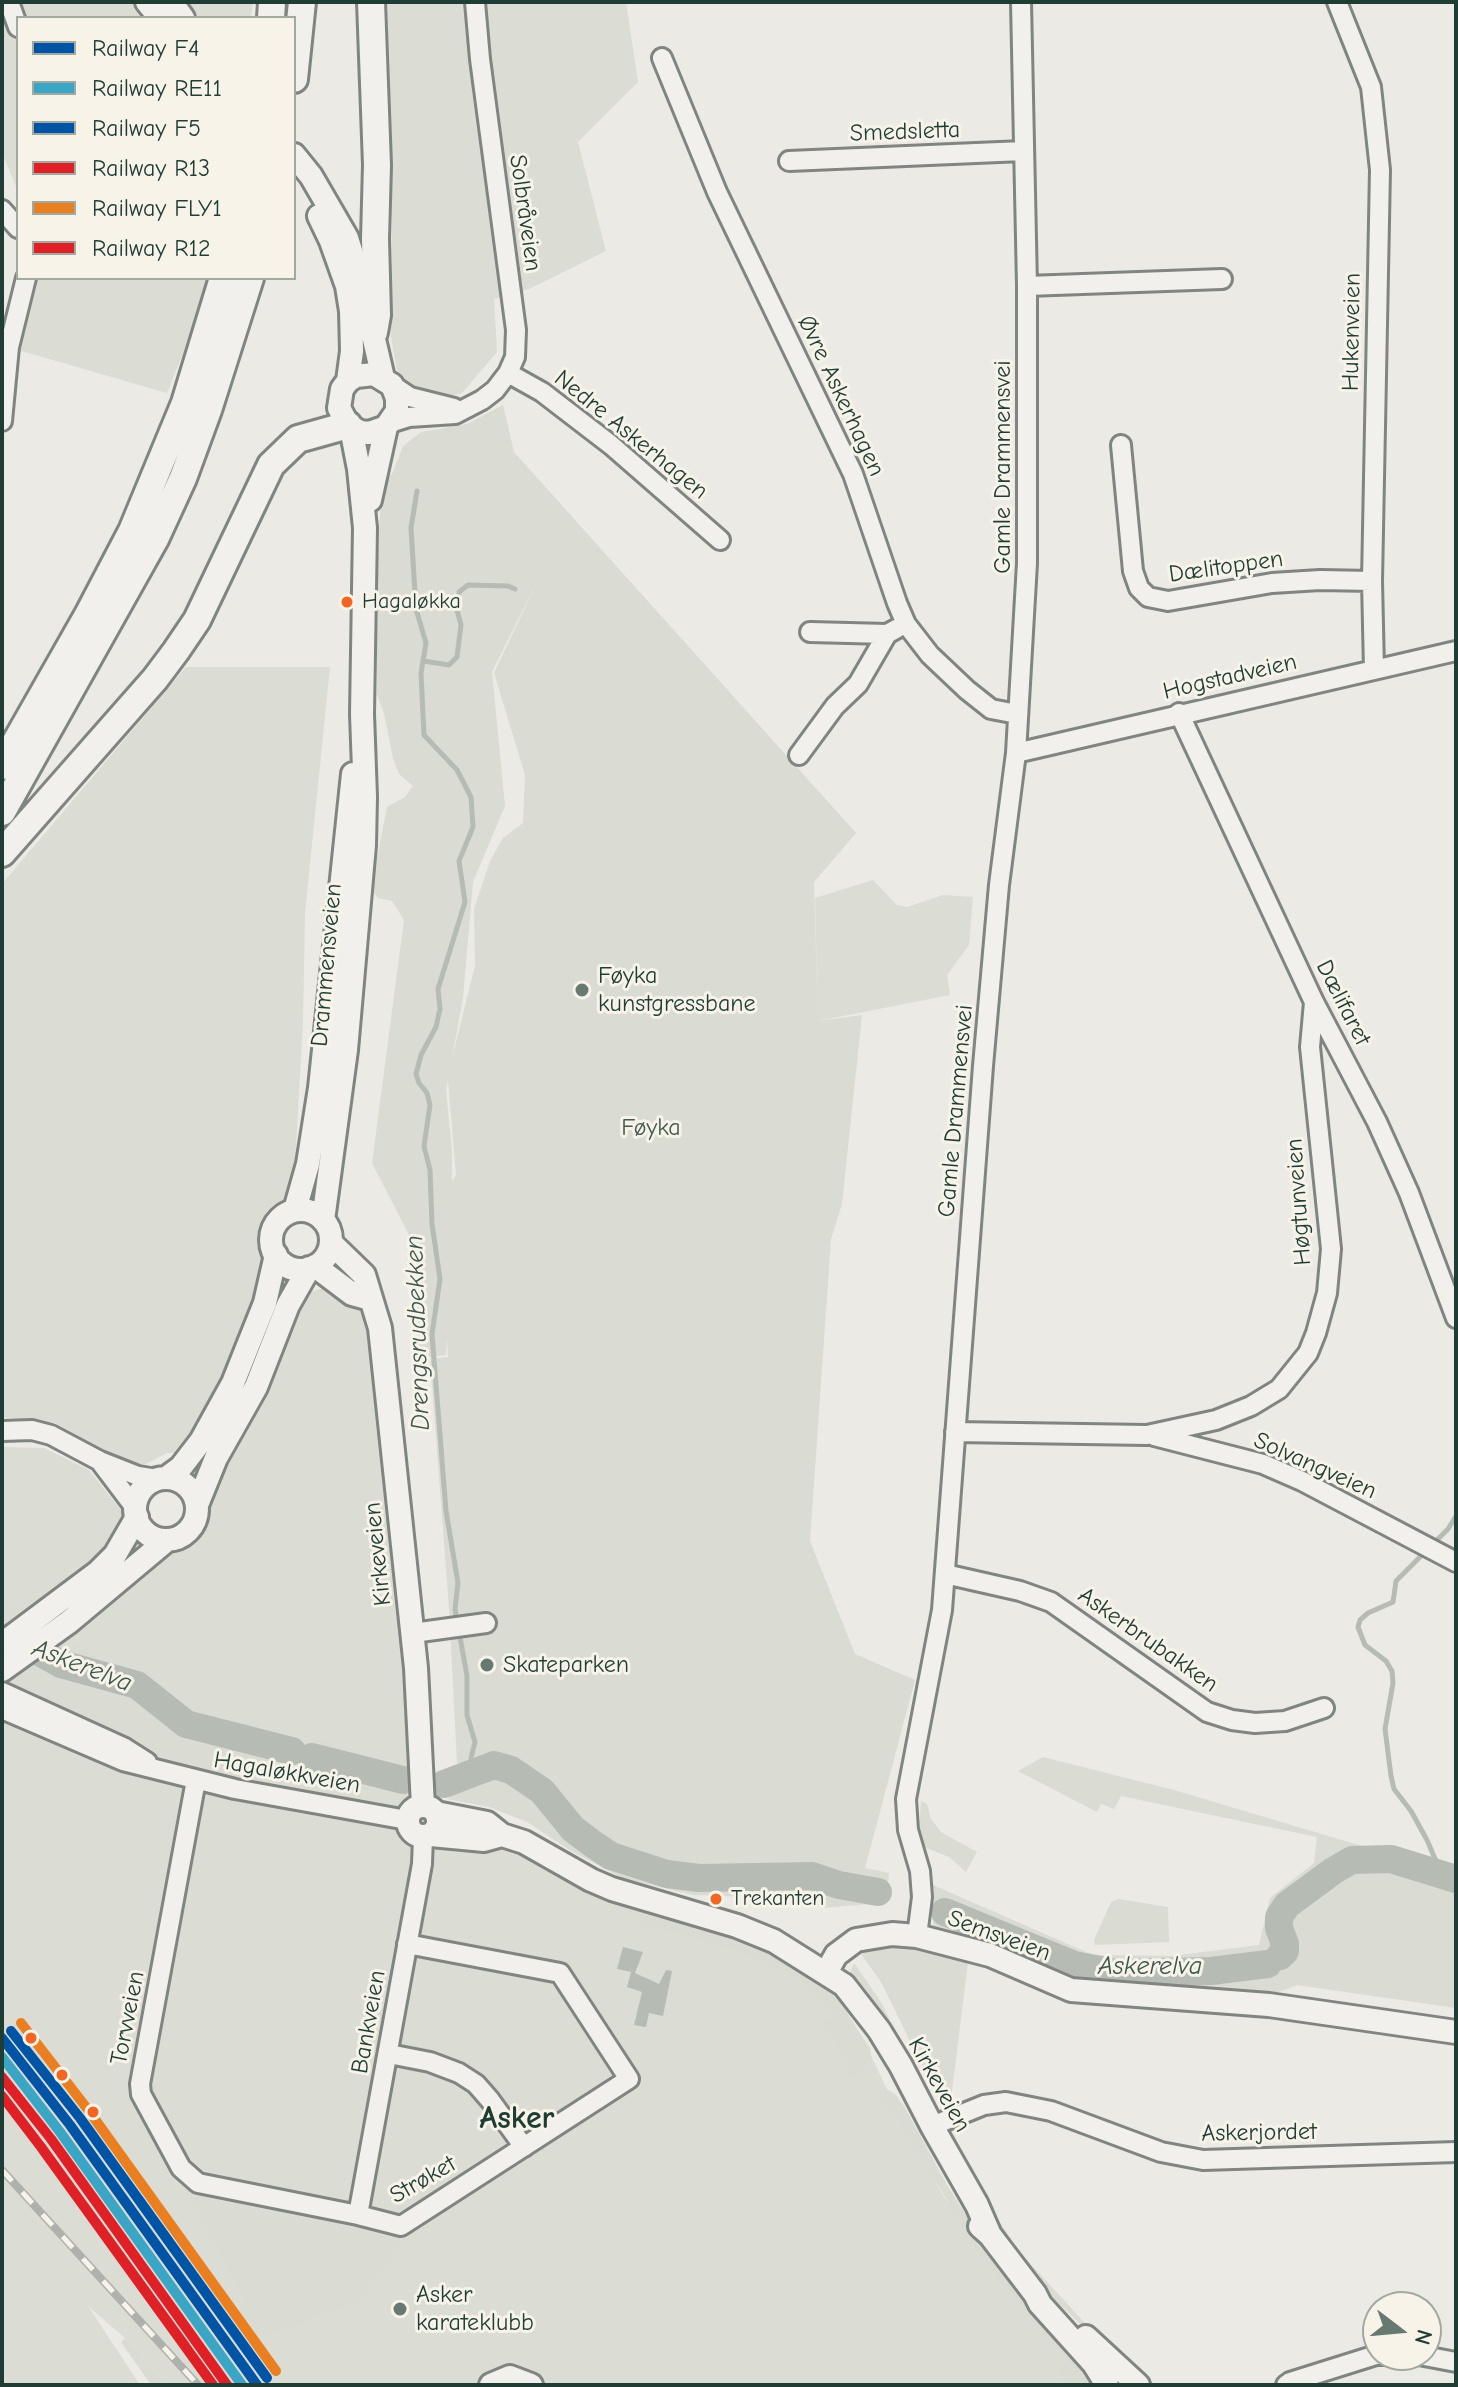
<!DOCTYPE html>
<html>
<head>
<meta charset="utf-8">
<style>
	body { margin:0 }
	#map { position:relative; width:1458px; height:2387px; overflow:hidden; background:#ebeae4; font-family:"Comic Neue",sans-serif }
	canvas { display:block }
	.frame { position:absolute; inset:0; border:4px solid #1f3d34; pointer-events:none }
	.legend { position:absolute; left:16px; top:16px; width:280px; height:264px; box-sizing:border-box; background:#f7f3e8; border:2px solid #a1aaa0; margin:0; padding:10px 14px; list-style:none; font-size:24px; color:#1f3d34 }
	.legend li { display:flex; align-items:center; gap:16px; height:40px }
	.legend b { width:40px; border:2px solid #a1aaa0 }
	.north { position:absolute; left:1362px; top:2291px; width:80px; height:80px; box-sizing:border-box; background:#f7f3e8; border:2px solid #a1aaa0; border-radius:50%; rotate:106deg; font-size:22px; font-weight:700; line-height:32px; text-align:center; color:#1f3d34 }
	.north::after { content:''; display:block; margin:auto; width:28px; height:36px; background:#667a72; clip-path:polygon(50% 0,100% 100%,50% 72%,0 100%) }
</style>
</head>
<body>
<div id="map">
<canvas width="1458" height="2387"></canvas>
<div class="frame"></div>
<ul class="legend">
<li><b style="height:10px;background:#0054a6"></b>Railway F4</li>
<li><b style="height:10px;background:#3ba5c5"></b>Railway RE11</li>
<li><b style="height:10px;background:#0054a6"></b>Railway F5</li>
<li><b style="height:10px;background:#df2027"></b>Railway R13</li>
<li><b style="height:10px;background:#ea7f21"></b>Railway FLY1</li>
<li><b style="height:10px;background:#df2027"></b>Railway R12</li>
</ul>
<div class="north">N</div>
</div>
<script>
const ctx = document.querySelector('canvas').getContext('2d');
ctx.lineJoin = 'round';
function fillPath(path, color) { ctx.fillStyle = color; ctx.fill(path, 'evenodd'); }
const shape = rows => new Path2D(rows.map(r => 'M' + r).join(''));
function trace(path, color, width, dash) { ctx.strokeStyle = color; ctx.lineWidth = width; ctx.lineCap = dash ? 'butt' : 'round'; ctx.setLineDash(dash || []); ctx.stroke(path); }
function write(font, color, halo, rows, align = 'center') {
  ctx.font = font + ' "Comic Neue",sans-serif'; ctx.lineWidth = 6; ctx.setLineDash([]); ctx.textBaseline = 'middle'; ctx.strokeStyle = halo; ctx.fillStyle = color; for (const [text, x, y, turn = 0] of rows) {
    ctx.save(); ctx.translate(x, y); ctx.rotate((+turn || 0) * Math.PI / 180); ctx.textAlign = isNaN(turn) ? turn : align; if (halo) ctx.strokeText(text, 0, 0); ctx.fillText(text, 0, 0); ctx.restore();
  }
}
const built = shape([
	[2,2,253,2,251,18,18,18,18,191,2,153],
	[382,2,626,2,638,82,578,142,606,251,529,289,494,299,497,352,462,393,439,399,413,390,397,371,391,337,392,223],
	[28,278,207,278,202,305,167,393,11,348],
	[186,667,330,667,305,913,303,1023,293,1198,236,1376,185,1453,167,1453,144,1465,107,1452,55,1423,2,1417,2,884],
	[873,880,897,905,907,907,943,895,973,897,969,945,947,975,950,995,818,1021,815,898],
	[329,1286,357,1292,380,1339,424,1801,824,1973,864,2041,903,2123,944,2197,997,2264,1056,2325,1101,2385,543,2385,539,2379,518,2366,475,2385,166,2385,125,2338,88,2306,140,2385,2,2385,2,1447,44,1448,89,1470,132,1524,167,1548,190,1536,206,1511,214,1489,263,1389,301,1295]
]);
const green = shape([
	[503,405,514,452,856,833,814,882,818,1021,862,1015,842,1204,831,1239,810,1541,855,1654,915,1680,865,1868,889,1873,887,1892,882,1903,822,1908,801,1899,693,1895,622,1878,571,1851,527,1822,489,1807,447,1799,483,1772,525,1782,457,1763,449,1608,430,1359,448,1357,447,1339,446,1355,418,1358,408,1233,372,1163,404,920,392,901,378,898,371,889,387,807,405,797,413,786,399,774,393,758,384,714,377,694,377,577,380,513,386,478,392,474,403,446,421,432,467,424],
	[539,578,494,673,525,775,523,823,503,838,490,861,474,909,475,966,452,1058,463,998,473,882,505,806,492,672],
	[448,1080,456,1175,452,1181,452,1152,446,1089],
	[2,1599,28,1617,2,1635],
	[65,1639,190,1708,239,1725,298,1739,292,1767,270,1776,204,1768,162,1756,4,1684],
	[313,1737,402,1768,400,1790,392,1794,318,1778,308,1763],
	[1043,1757,1174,1790,1456,1874,1456,2008,1297,1985,1271,1995,1095,1986,1052,1973,984,1942,933,1926,933,1885,1093,1955,1171,1956,1259,1945,1270,1898,1314,1863,1317,1837,1121,1796,1114,1809,1101,1804,1097,1812,1018,1771],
	[921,1801,927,1804,931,1819,941,1832,977,1852,966,1872,949,1857,924,1847,919,1833],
	[1119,1899,1168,1907,1169,1942,1095,1945,1094,1940,1111,1902],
	[643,1916,710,1930,759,1947,801,1968,835,1997,870,2048,871,2055,867,2063,859,2073,851,2077,845,2073,851,2067,823,2022,833,2017,817,1992,785,1972,737,1950,665,1930,639,1927,638,1919],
	[874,1946,969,1954,950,2107,941,2104,881,1982,861,1954],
	[854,1963,881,2002,922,2085,850,1983,850,1973],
	[883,2087,895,2094,904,2106,947,2185,997,2264,1084,2360,1099,2385,1064,2385,1059,2371,1067,2361,1006,2290,983,2256,977,2260,975,2257,974,2244,895,2115,888,2104,878,2098,878,2088],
	[956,2153,1017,2249,1126,2368,1045,2290,988,2218],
	[198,2183,401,2226,401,2245,369,2286,352,2305,315,2316,295,2327,259,2336,243,2316,227,2325,219,2319,248,2306,193,2201],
	[125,2338,166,2385,151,2385,121,2342]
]);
const water = shape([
	[623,1947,643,1952,635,1973,659,1984,666,1970,672,1971,663,2016,649,2013,646,2027,634,2025,642,1992,627,1987,631,1972,617,1969]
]);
const stream = shape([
	[417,491,411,528,416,609,426,643,421,673,424,735,457,770,471,797,473,827,459,861,465,902,438,989,440,1009,436,1027,421,1055,416,1074,419,1083,427,1093,430,1105,424,1146,430,1170,432,1224,440,1279,432,1334,446,1511,458,1583,455,1609,467,1676,467,1715,475,1742,471,1758,474,1773],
	[423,661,449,665,457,657,461,625,457,610,459,592,468,585,508,586,515,589],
	[1442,1875,1427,1840,1411,1811,1394,1789,1391,1776,1385,1729,1393,1683,1392,1671,1386,1661,1365,1645,1358,1627,1360,1620,1368,1613,1393,1602,1396,1581,1448,1529,1456,1516]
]);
const river = shape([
	[12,1637,61,1664,137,1685,186,1724,292,1751],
	[312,1757,403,1780],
	[444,1784,494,1765,511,1770,542,1791,573,1829,593,1844,611,1856,667,1874,699,1878,812,1876,839,1885,878,1892],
	[945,1912,1074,1965,1116,1973,1211,1971,1268,1964],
	[1280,1956,1285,1951,1285,1944,1279,1928,1279,1917,1287,1905,1333,1871,1352,1860,1391,1859,1456,1879]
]);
const minor = shape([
	[9,2,18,27],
	[1337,2,1371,87,1380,170,1372,581,1374,670],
	[662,58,717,192,853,474,897,603,906,624,930,655,967,690,991,709,1017,714],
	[789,161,1023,151],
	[2,210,18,228],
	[1027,286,1222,279],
	[508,373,542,392,611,445,720,540],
	[392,385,410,397,454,408],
	[2,421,9,347,26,278],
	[390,423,409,417,455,414,482,400,495,390,508,373,515,357,516,330,480,59,475,2],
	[1121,445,1133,571,1139,588,1148,597,1168,601,1272,583,1320,580,1372,581],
	[810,632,887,634,896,629],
	[1179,713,1314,1002,1377,1122,1409,1193,1456,1318],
	[1016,753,1456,651],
	[799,755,835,706,858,684,887,634],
	[2,1431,32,1430,51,1435,100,1461,138,1476,157,1479],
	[955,1432,1147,1435,1216,1420,1251,1406,1279,1389,1308,1353,1316,1333,1327,1293,1331,1249,1310,1047,1314,1002],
	[1154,1436,1263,1464,1302,1481,1456,1562],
	[102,1464,136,1509],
	[945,1574,1020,1591,1051,1602,1207,1712,1232,1720,1255,1723,1285,1721,1324,1708],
	[413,1633,486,1623],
	[2,1692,125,1748,147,1762],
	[2,1709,123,1761,235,1789,407,1820],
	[196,1780,140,2084,141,2094,181,2168,198,2183,358,2215,401,2226,629,2079,560,1973,407,1944],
	[917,1936,922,1897,920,1871,908,1830,906,1799,942,1610,983,1066,999,885,1016,753,1027,563,1027,286,1021,2],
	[389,2054,430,2062,459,2073,476,2084,490,2100,524,2147],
	[932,2126,984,2105,1006,2102,1051,2111,1161,2152,1203,2160,1456,2152],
	[358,2215,422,1864,423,1837],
	[1286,2385,1290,2382,1376,2355,1419,2355,1456,2362]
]);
const major = shape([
	[147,2,160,18],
	[171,2,183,18],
	[294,155,311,176,347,238,360,279,383,378],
	[319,216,331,241,347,286,351,311,352,351,348,381],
	[370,500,386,427,397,411,397,398,392,385,374,374,356,376,348,381,342,389,339,408,348,425,360,432,369,433,386,427],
	[295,1210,308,1164,320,1088,353,774],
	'271 1240a30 30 0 1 1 60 0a30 30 0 1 1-60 0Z',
	[323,1220,346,1050,364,845,365,797,362,714,365,528,359,469,351,428],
	[331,1243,364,1275,380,1328,416,1668,423,1806],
	[315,1266,352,1294,370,1299],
	[166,1478,181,1467,201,1441,233,1383,265,1303,276,1255],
	'135 1509a31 31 0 1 1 62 0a31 31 0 1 1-62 0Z',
	[197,1505,216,1458,256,1387,288,1305,309,1268],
	[2,1644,98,1572,115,1555,137,1517],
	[2,1670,69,1622,167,1540],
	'408 1821a15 15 0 1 1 30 0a15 15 0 1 1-30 0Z',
	[436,1813,487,1823,502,1835,524,1842,591,1880,612,1889,737,1926,774,1941,844,1985,879,2030,901,2066,932,2126,977,2205,990,2235],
	[431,1835,484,1840,502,1835],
	[826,1973,836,1955,856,1940,892,1934,917,1936,990,1955,1071,1990,1269,2005,1456,2032],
	[980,2226,990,2235,1035,2294,1040,2304,1094,2364,1107,2385],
	[1086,2337,1138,2385],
	[491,2385,510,2377,531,2385]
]);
const highway = shape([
	[371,2,377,165,375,239,377,315,374,332],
	[271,18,272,2],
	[294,79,302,2],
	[2,766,88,615,132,531,185,403,223,278],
	[2,812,155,539,183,478,208,410,250,278],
	[2,853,155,679,176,651,197,620,271,465,298,439,348,425]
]);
const rail = shape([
	[2,2170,198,2385],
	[85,2206,186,2345]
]);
const rail1 = shape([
	[2,2038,70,2125,257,2385]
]);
const rail2 = shape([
	[2,2057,60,2132,242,2385]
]);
const rail3 = shape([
	[11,2031,80,2118,267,2378]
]);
const rail4 = shape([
	[2,2077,51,2139,227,2385]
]);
const rail5 = shape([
	[21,2023,89,2111,276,2371]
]);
const rail6 = shape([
	[2,2096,41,2147,213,2385]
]);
const markers = [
	[347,602,7,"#f26522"],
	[582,990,8,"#667a72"],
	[487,1665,8,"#667a72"],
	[716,1899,7,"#f26522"],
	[31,2038,7,"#f26522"],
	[62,2075,7,"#f26522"],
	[93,2112,7,"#f26522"],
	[400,2309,8,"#667a72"]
];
const busNames = [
	["Hagaløkka",362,602],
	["Trekanten",731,1899]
];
const streetNames = [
	["Smedsletta",905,132,-2],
	["Solbråveien",525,213,82],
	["Hukenveien",1352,332,-89],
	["Øvre Askerhagen",841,396,65],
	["Nedre Askerhagen",631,435,39],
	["Gamle Drammensvei",1003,467,-90],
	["Dælitoppen",1226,567,-8],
	["Hogstadveien",1230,677,-13],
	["Drammensveien",327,965,-85],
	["Dælifaret",1343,1003,63],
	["Gamle Drammensvei",956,1111,-85],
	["Høgtunveien",1299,1202,-94],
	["Solvangveien",1315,1466,24],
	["Kirkeveien",378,1554,-96],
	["Askerbrubakken",1148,1640,35],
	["Hagaløkkveien",287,1773,10],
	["Semsveien",999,1936,20],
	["Torvveien",128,2018,-79],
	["Bankveien",369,2022,-80],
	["Kirkeveien",939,2085,61],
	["Askerjordet",1259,2133,-1],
	["Strøket",423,2180,-30]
];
const poiNames = [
	["Føyka",598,976],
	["kunstgressbane",598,1004],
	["Skateparken",503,1665],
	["Asker",416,2295],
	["karateklubb",416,2323]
];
const parkNames = [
	["Føyka",651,1128]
];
const waterNames = [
	["Drengsrudbekken",418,1333,-92],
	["Askerelva",82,1666,21],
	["Askerelva",1150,1967]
];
const districtNames = [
	["Asker",517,2119]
];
fillPath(built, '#dbdcd3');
fillPath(green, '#dadbd2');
fillPath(water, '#b6bcb4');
trace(stream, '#b6bcb4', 5);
trace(river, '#b6bcb4', 28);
trace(minor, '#808581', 24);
trace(major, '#808581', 28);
trace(highway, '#808581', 32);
trace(minor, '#f1f0ec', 18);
trace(major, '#f1f0ec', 22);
trace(highway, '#f1f0ec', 26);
trace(rail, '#afb1ad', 8);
trace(rail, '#f7f3e8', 5, [15]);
trace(rail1, '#0054a6', 10);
trace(rail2, '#3ba5c5', 10);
trace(rail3, '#0054a6', 10);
trace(rail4, '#df2027', 10);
trace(rail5, '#ea7f21', 10);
trace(rail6, '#df2027', 10);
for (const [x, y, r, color] of markers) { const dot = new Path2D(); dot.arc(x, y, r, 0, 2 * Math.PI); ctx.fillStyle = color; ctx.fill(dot); trace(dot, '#f7f3e8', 3); }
write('22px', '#1f3d34', '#f7f3e8', busNames, 'left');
write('24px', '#1f3d34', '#f7f3e8', streetNames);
write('24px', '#1f3d34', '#f7f3e8', poiNames, 'left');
write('24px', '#425a51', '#f7f3e8', parkNames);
write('italic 26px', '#3f584f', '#f7f3e8', waterNames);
write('bold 32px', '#1f3d34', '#f7f3e8', districtNames);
</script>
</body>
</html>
